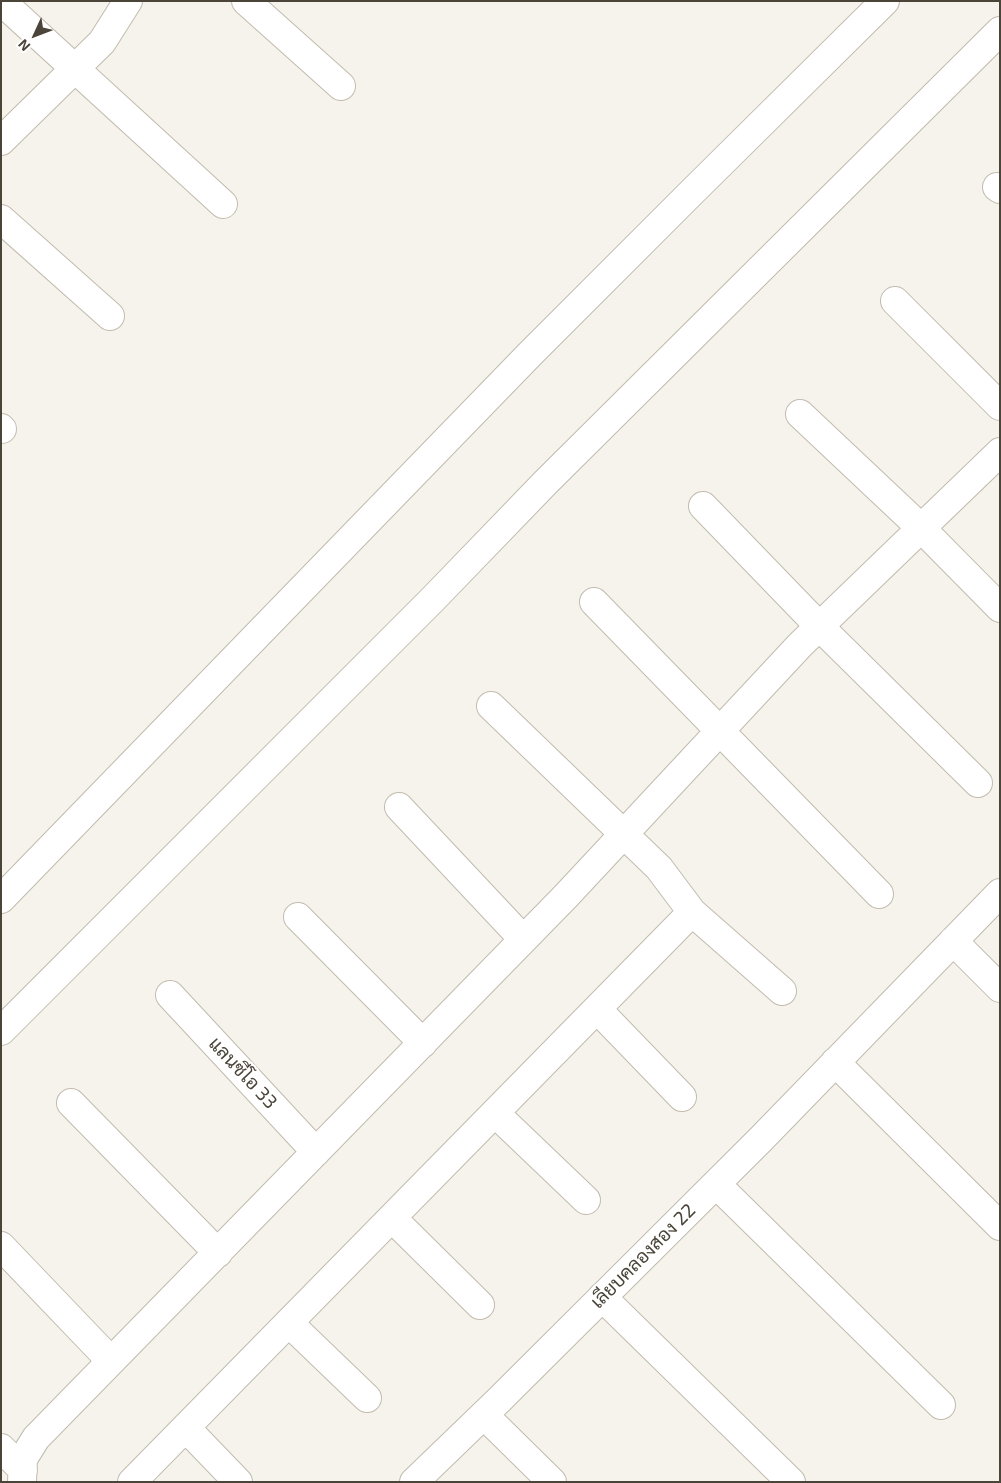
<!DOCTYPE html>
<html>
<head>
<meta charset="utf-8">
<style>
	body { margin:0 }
	#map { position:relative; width:1001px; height:1483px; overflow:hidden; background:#f6f3ec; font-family:"Exo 2",sans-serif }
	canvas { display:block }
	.frame { position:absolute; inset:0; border:2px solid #4b4439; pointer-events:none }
	.north { position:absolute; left:10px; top:10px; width:50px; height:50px; -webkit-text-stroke:4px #fff; paint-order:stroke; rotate:227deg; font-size:14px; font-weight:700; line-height:20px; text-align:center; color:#4b4439 }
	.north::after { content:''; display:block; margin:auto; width:18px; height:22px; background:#4b4439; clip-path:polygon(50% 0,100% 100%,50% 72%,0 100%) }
</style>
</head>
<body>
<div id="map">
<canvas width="1001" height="1483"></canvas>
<div class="frame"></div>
<div class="north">N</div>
</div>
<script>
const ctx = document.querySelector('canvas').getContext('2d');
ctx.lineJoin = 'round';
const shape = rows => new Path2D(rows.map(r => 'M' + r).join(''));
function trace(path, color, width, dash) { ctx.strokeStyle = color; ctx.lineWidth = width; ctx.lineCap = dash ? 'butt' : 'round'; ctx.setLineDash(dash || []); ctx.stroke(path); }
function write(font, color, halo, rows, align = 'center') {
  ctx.font = font + ' "Exo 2",Sarabun,sans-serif'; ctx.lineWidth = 4.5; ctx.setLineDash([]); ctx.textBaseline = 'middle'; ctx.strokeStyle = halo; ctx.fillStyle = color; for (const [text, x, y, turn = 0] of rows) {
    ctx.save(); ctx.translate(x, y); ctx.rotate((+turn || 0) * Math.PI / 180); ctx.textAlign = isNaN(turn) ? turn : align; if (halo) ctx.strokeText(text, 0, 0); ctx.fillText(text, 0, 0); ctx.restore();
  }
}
const minor = shape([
	[1,1,223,204],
	[246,1,341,86],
	[1,141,102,42,128,1],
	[997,187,1000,189],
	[1,219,110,316],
	[895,301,1000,406],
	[800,414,921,528,1000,608],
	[1,428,2,429],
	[703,506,820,627,978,783],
	[594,602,879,894],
	[491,706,659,868,692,912,782,991],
	[399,807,523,939],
	[1,899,530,354,692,192,885,1],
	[298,917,423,1043],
	[953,941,1000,988],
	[170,995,316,1152],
	[597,1009,682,1097],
	[1,1031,433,599,546,482,1000,31],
	[835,1062,1000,1226],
	[71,1103,218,1253],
	[495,1113,586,1200],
	[716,1184,941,1405],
	[392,1218,480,1305],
	[1,1246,111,1361],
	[602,1297,791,1482],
	[289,1323,367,1398],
	[484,1415,552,1482],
	[186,1428,238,1482],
	[1,1448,23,1470],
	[22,1482,23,1459,36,1438,565,897,800,645,1000,452],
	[132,1482,692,912],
	[414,1482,499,1400,761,1139,1000,893]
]);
const streetNames = [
	["แลนซีโอ 33",243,1073,47],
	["เลียบคลองสอง 22",643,1256,-45]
];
trace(minor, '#c2bbae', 30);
trace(minor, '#fff', 28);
write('19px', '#4b4439', '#fff', streetNames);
</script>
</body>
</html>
